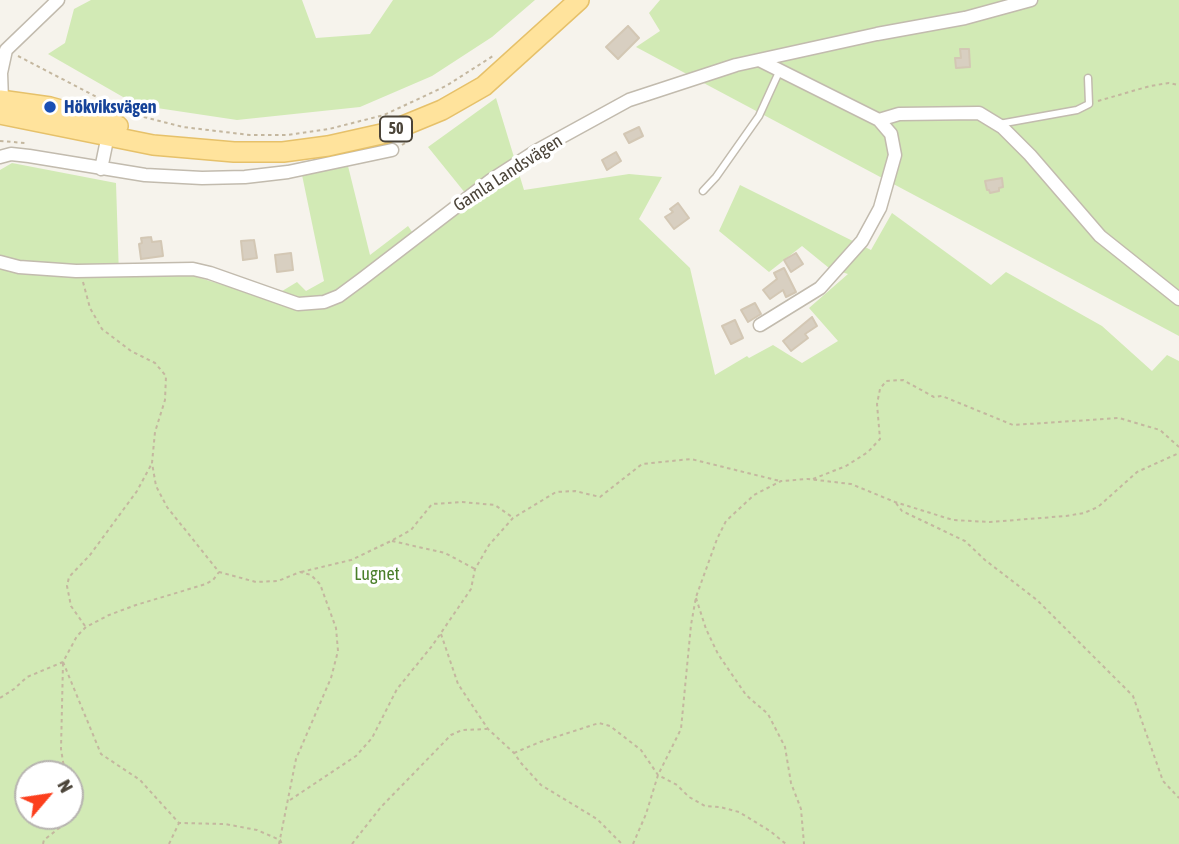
<!DOCTYPE html>
<html>
<head>
<meta charset="utf-8">
<style>
	body { margin:0 }
	#map { position:relative; width:1179px; height:844px; overflow:hidden; background:#f6f3ec; font-family:"Asap Condensed",sans-serif }
	canvas { display:block }
	.north { position:absolute; left:14px; top:760px; width:70px; height:70px; box-sizing:border-box; background:#fff; border:2px solid #b7b4b0; border-radius:50%; rotate:61deg; font-size:19px; font-weight:700; line-height:28px; text-align:center; color:#4b4439 }
	.north::after { content:''; display:block; margin:auto; width:24px; height:32px; background:#fc3f1d; clip-path:polygon(50% 0,100% 100%,50% 72%,0 100%) }
</style>
</head>
<body>
<div id="map">
<canvas width="1179" height="844"></canvas>
<div class="north">N</div>
</div>
<script>
const ctx = document.querySelector('canvas').getContext('2d');
ctx.lineJoin = 'round';
function fillPath(path, color) { ctx.fillStyle = color; ctx.fill(path, 'evenodd'); }
const shape = rows => new Path2D(rows.map(r => 'M' + r).join(''));
function trace(path, color, width, dash) { ctx.strokeStyle = color; ctx.lineWidth = width; ctx.lineCap = dash ? 'butt' : 'round'; ctx.setLineDash(dash || []); ctx.stroke(path); }
function write(font, color, halo, rows, align = 'center') {
  ctx.font = font + ' "Asap Condensed",sans-serif'; ctx.lineWidth = 7; ctx.setLineDash([]); ctx.textBaseline = 'middle'; ctx.strokeStyle = halo; ctx.fillStyle = color; for (const [text, x, y, turn = 0] of rows) {
    ctx.save(); ctx.translate(x, y); ctx.rotate((+turn || 0) * Math.PI / 180); ctx.textAlign = isNaN(turn) ? turn : align; if (halo) ctx.strokeText(text, 0, 0); ctx.fillText(text, 0, 0); ctx.restore();
  }
}
const green = shape([
	[91,0,302,0,316,38,370,34,393,0,535,0,492,37,432,76,360,107,237,120,137,105,48,54,65,43,74,9],
	[660,0,1179,0,1179,336,636,47,660,31,649,13],
	[496,98,524,190,629,174,662,177,639,219,690,268,715,375,747,356,749,358,773,345,802,363,838,341,809,308,848,274,829,268,802,246,769,272,719,231,740,185,871,250,892,213,991,285,1006,272,1102,326,1152,371,1167,355,1179,361,1179,844,0,844,0,170,12,163,116,183,119,276,187,274,269,299,297,282,306,291,324,281,302,175,348,166,370,255,408,226,417,239,470,199,428,147],
	[28,774,70,774,70,816,28,816]
]);
const building = shape([
	[628,26,639,38,618,59,606,47,628,26],
	[960,49,969,49,970,67,956,68,955,58,961,58,960,49],
	[639,127,643,136,629,143,624,134,639,127],
	[616,152,621,161,607,170,602,160,616,152],
	[1002,178,1003,187,999,188,999,191,990,193,989,190,987,190,985,181,1002,178],
	[678,203,689,218,674,229,665,217,673,212,670,209,678,203],
	[151,237,152,242,161,241,163,256,141,259,139,244,142,243,141,238,151,237],
	[254,240,257,258,243,260,241,241,254,240],
	[291,253,293,270,277,272,275,255,291,253],
	[796,253,803,264,791,272,784,260,796,253],
	[784,268,796,292,786,297,783,290,770,299,763,290,777,279,774,273,784,268],
	[755,303,761,314,748,322,741,310,755,303],
	[812,317,817,326,805,334,808,338,791,351,783,341,812,317],
	[735,320,743,338,731,344,722,326,735,320]
]);
const path = shape([
	[18,56,116,107,140,116,183,127,250,135,288,135,329,129,384,115,446,86,493,56],
	[1098,101,1150,86,1169,83,1179,85],
	[0,141,25,143],
	[402,145,412,139],
	[83,282,90,308,102,329,131,351,155,363,166,376,165,400,155,432,152,463,156,486,167,507,219,572,256,582,278,581,300,572,311,575,320,584,336,628,338,651,331,678,296,759,279,844],
	[813,479,846,466,868,452,880,439,877,404,880,389,886,381,903,380,934,397,942,396,1013,425,1119,418,1160,430,1179,447],
	[896,503,902,511,965,541,985,560,1037,600,1133,696,1163,781,1179,798],
	[392,541,445,553,475,569],
	[301,572,351,560,391,541,411,530,432,504,462,502,495,505,512,517],
	[696,598,706,629,718,654,746,695,768,714,785,747,791,783,801,809,804,844],
	[85,626,71,606,67,586,69,577,90,555,137,491,151,465],
	[441,634,458,684,488,729,514,753,521,763,541,785,597,819,622,844],
	[63,662,101,754,140,780,179,823,225,824,257,830,280,840,282,844],
	[63,663,61,749,65,774],
	[0,698,14,689,27,677,63,662,77,636,86,627,109,615,136,605,206,584,213,580,219,572],
	[514,753,540,742,599,723,610,726,641,750,658,775,677,785,689,797,705,806,720,807,739,812,770,831,786,844],
	[290,800,356,756,372,738,397,689,432,646,471,589,475,569,489,545,513,518,556,492,575,491,600,497,642,464,691,459,780,481],
	[70,801,70,810],
	[43,844,44,840,68,821,69,816],
	[169,844,179,823],
	[352,844,381,807,451,735,462,730,487,729],
	[633,844,646,814,658,775,681,729,691,625,696,597,717,539,726,521,754,495,781,481,808,479,851,484,895,502,953,520,990,522,1066,516,1084,513,1098,507,1137,472,1179,453]
]);
const service = shape([
	[999,124,1077,110,1089,104,1088,78],
	[703,191,716,177,759,116,779,72]
]);
const minor = shape([
	[761,61,879,120,899,114,979,113,1002,127,1030,155,1100,236,1179,299],
	[2,100,1,73,6,50,58,0],
	[0,157,11,154,29,156,145,175,202,178,245,177,288,172,392,150],
	[101,169,108,135],
	[0,262,19,267,76,271,193,269,210,273,298,304,324,302,339,296,362,279,491,180,536,151,629,100,736,65,877,34,965,18,1031,0],
	[760,325,820,288,862,241,880,208,895,155,891,134,879,120]
]);
const primary = shape([
	[0,100,50,107,118,126],
	[0,114,153,145,188,148,234,152,283,152,328,146,386,133,442,110,484,86,579,0]
]);
const markers = [
	[50,107,7,"#1a4fb4"]
];
const shields = [
	[396,129,32]
];
const shieldNames = [
	["50",396,129]
];
const transitNames = [
	["Hökviksvägen",64,107]
];
const streetNames = [
	["Gamla Landsvägen",508,173,-33]
];
const parkNames = [
	["Lugnet",377,574]
];
fillPath(green, '#d2eab5');
fillPath(building, '#d8cfc1');
trace(building, '#d3c7b4', 2);
trace(service, '#c2bbae', 9);
trace(minor, '#c2bbae', 15);
trace(primary, '#e6c16a', 22);
trace(path, '#c4b79f', 2, [3.5, 3.5]);
trace(service, '#fff', 6);
trace(minor, '#fff', 12);
trace(primary, '#ffe39c', 19);
for (const [x, y, r, color] of markers) { const dot = new Path2D(); dot.arc(x, y, r, 0, 2 * Math.PI); ctx.fillStyle = color; ctx.fill(dot); trace(dot, '#fff', 2.5); }
for (const [x, y, w] of shields) { const box = new Path2D(); box.roundRect(x - w / 2, y - 12.5, w, 25, 5); ctx.fillStyle = '#fff'; ctx.fill(box); trace(box, '#4b4439', 2); }
write('bold 16px', '#4b4439', null, shieldNames);
write('bold 18px', '#164399', '#fff', transitNames, 'left');
write('18px', '#4b4439', '#fff', streetNames);
write('18px', '#4a7f2a', '#fff', parkNames);
</script>
</body>
</html>
